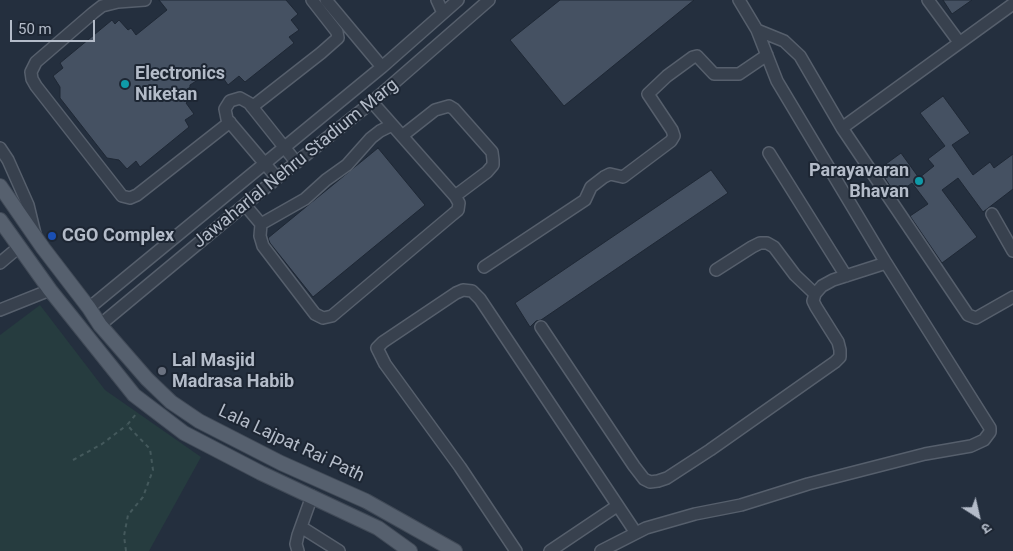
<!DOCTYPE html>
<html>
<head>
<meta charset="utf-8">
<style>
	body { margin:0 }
	#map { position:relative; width:1013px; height:551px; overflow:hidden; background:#242f3e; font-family:Roboto,"Noto Sans Devanagari",sans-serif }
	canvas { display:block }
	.north { position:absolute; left:953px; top:491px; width:50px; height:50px; -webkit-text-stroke:4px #1d2633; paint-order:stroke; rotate:145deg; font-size:14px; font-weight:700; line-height:20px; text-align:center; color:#b4bcc9 }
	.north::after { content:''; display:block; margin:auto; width:18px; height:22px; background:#b4bcc9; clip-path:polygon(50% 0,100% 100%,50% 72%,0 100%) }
	.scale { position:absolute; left:10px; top:20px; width:85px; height:22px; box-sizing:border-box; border:2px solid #b4bcc9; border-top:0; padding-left:6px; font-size:15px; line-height:18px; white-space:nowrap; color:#b4bcc9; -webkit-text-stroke:4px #1d2633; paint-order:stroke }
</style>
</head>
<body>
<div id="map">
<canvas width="1013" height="551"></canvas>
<div class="north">उ</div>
<div class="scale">50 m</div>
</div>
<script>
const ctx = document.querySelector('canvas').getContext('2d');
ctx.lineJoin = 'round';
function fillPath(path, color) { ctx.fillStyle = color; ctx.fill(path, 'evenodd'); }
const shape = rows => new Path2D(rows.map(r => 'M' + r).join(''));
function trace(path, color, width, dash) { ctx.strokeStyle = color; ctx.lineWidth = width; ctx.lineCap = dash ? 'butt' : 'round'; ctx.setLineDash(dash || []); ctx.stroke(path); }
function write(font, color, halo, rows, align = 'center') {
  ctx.font = font + ' Roboto,sans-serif'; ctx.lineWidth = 4; ctx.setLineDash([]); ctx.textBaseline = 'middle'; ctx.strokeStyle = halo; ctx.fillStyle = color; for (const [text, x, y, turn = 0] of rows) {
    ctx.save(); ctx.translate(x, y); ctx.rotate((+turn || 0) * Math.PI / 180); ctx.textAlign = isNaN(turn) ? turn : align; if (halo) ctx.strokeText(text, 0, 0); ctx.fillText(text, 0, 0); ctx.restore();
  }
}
const green = shape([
	[40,305,105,390,201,457,149,551,0,551,0,335]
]);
const building = shape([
	[159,0,286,0,298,14,291,20,299,30,289,37,294,43,245,82,239,76,228,85,221,75,218,77,213,70,190,85,190,87,184,92,190,100,186,103,194,114,185,120,189,127,140,167,136,161,127,169,119,160,107,158,60,98,60,87,53,76,63,68,60,63,112,20,115,24,119,20,128,30,131,28,136,35,167,10,159,0],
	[560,0,694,0,564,106,510,40,560,0],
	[943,0,972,0,952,14,943,0],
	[943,96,970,133,952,145,973,175,990,162,994,168,1013,154,1013,189,983,212,958,178,942,190,977,237,942,263,910,216,928,204,912,183,896,195,879,169,901,153,919,178,934,166,928,159,945,146,920,113,943,96],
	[378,148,425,205,313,297,270,243,268,238,378,148],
	[711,170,728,193,541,320,536,321,530,327,515,303,711,170]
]);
const path = shape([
	[73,460,102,444,127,425],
	[126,551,124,536,128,515,143,497,153,470,150,449,127,425,137,413]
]);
const minor = shape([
	[145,0,118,2,102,6,93,13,36,62,31,72,32,79,36,86,122,196,130,198,137,195,230,122],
	[326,0,382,67],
	[437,0,443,13],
	[928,0,959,42],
	[757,30,784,41,800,56,842,128,968,315,976,318,1013,297],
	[252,107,321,53,338,38,337,32,312,0],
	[842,128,1013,4],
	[402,136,435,110,449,106,454,109,492,152,493,160,493,165,487,172,455,196],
	[0,148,8,160,28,205,35,234],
	[769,153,846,276],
	[277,178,227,119,225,109,230,101,240,98,249,103,296,162],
	[245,205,261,224,260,236,263,246,315,314,323,318,332,316,452,215,458,210,459,203,455,196,372,102],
	[992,214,1013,251],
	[261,224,305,199,326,180,347,165,371,138,380,131,392,125],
	[0,263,19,247],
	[484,267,585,200,591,187,604,177,610,174,623,177,671,141,674,136,672,130,648,94,667,76,693,57,697,56,714,74,739,74,767,55],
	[716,270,752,247,760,243,767,243,774,247,795,275,815,294],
	[89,308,382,67,458,0],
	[0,310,50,290],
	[100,325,277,178,372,102,489,0],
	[541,327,634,466,644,479,650,482,658,481,667,478,710,450,835,362,840,357,840,350,838,342,816,307,813,301,815,294,822,286,833,280,886,263],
	[301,527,339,551],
	[298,551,296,544,298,535,312,496],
	[516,551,460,467,385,364,377,348,383,342,456,293,463,290,472,291,480,299,636,533],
	[550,551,617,506],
	[601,551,646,528,695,514,741,505,808,484,925,454,971,446,984,440,990,432,990,428,886,263,777,81,757,30,739,0]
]);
const major = shape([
	[0,186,43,248,89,308,100,325,147,379,171,402,199,421,281,463,366,501,455,551],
	[0,220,50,290,134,395,184,433,261,473,378,528,410,551]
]);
const markers = [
	[125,84,5,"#0f9aa8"],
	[919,181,5,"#0f9aa8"],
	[52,236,5,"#1a4fb4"],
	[162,371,5,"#6b7280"]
];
const poiNames = [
	["Electronics",135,74],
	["Niketan",135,95],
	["Parayavaran",909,171,"right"],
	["Bhavan",909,192,"right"],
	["CGO Complex",62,236],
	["Lal Masjid",172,361],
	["Madrasa Habib",172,382]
];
const streetNames = [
	["Jawaharlal Nehru Stadium Marg",296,164,-39],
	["Lala Lajpat Rai Path",291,444,25]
];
fillPath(green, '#263c3f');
fillPath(building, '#455162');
trace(building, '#1f2835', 1);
trace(minor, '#565f6c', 14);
trace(major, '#414a57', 16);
trace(path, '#44595c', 2, [4, 4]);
trace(minor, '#38414e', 11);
trace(major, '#56606e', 14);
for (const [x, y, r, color] of markers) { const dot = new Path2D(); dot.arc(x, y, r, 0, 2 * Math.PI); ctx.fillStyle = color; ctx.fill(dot); trace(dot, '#1d2633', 2); }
write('bold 18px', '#b4bcc9', '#1d2633', poiNames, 'left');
write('18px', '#b4bcc9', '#1d2633', streetNames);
</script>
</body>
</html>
